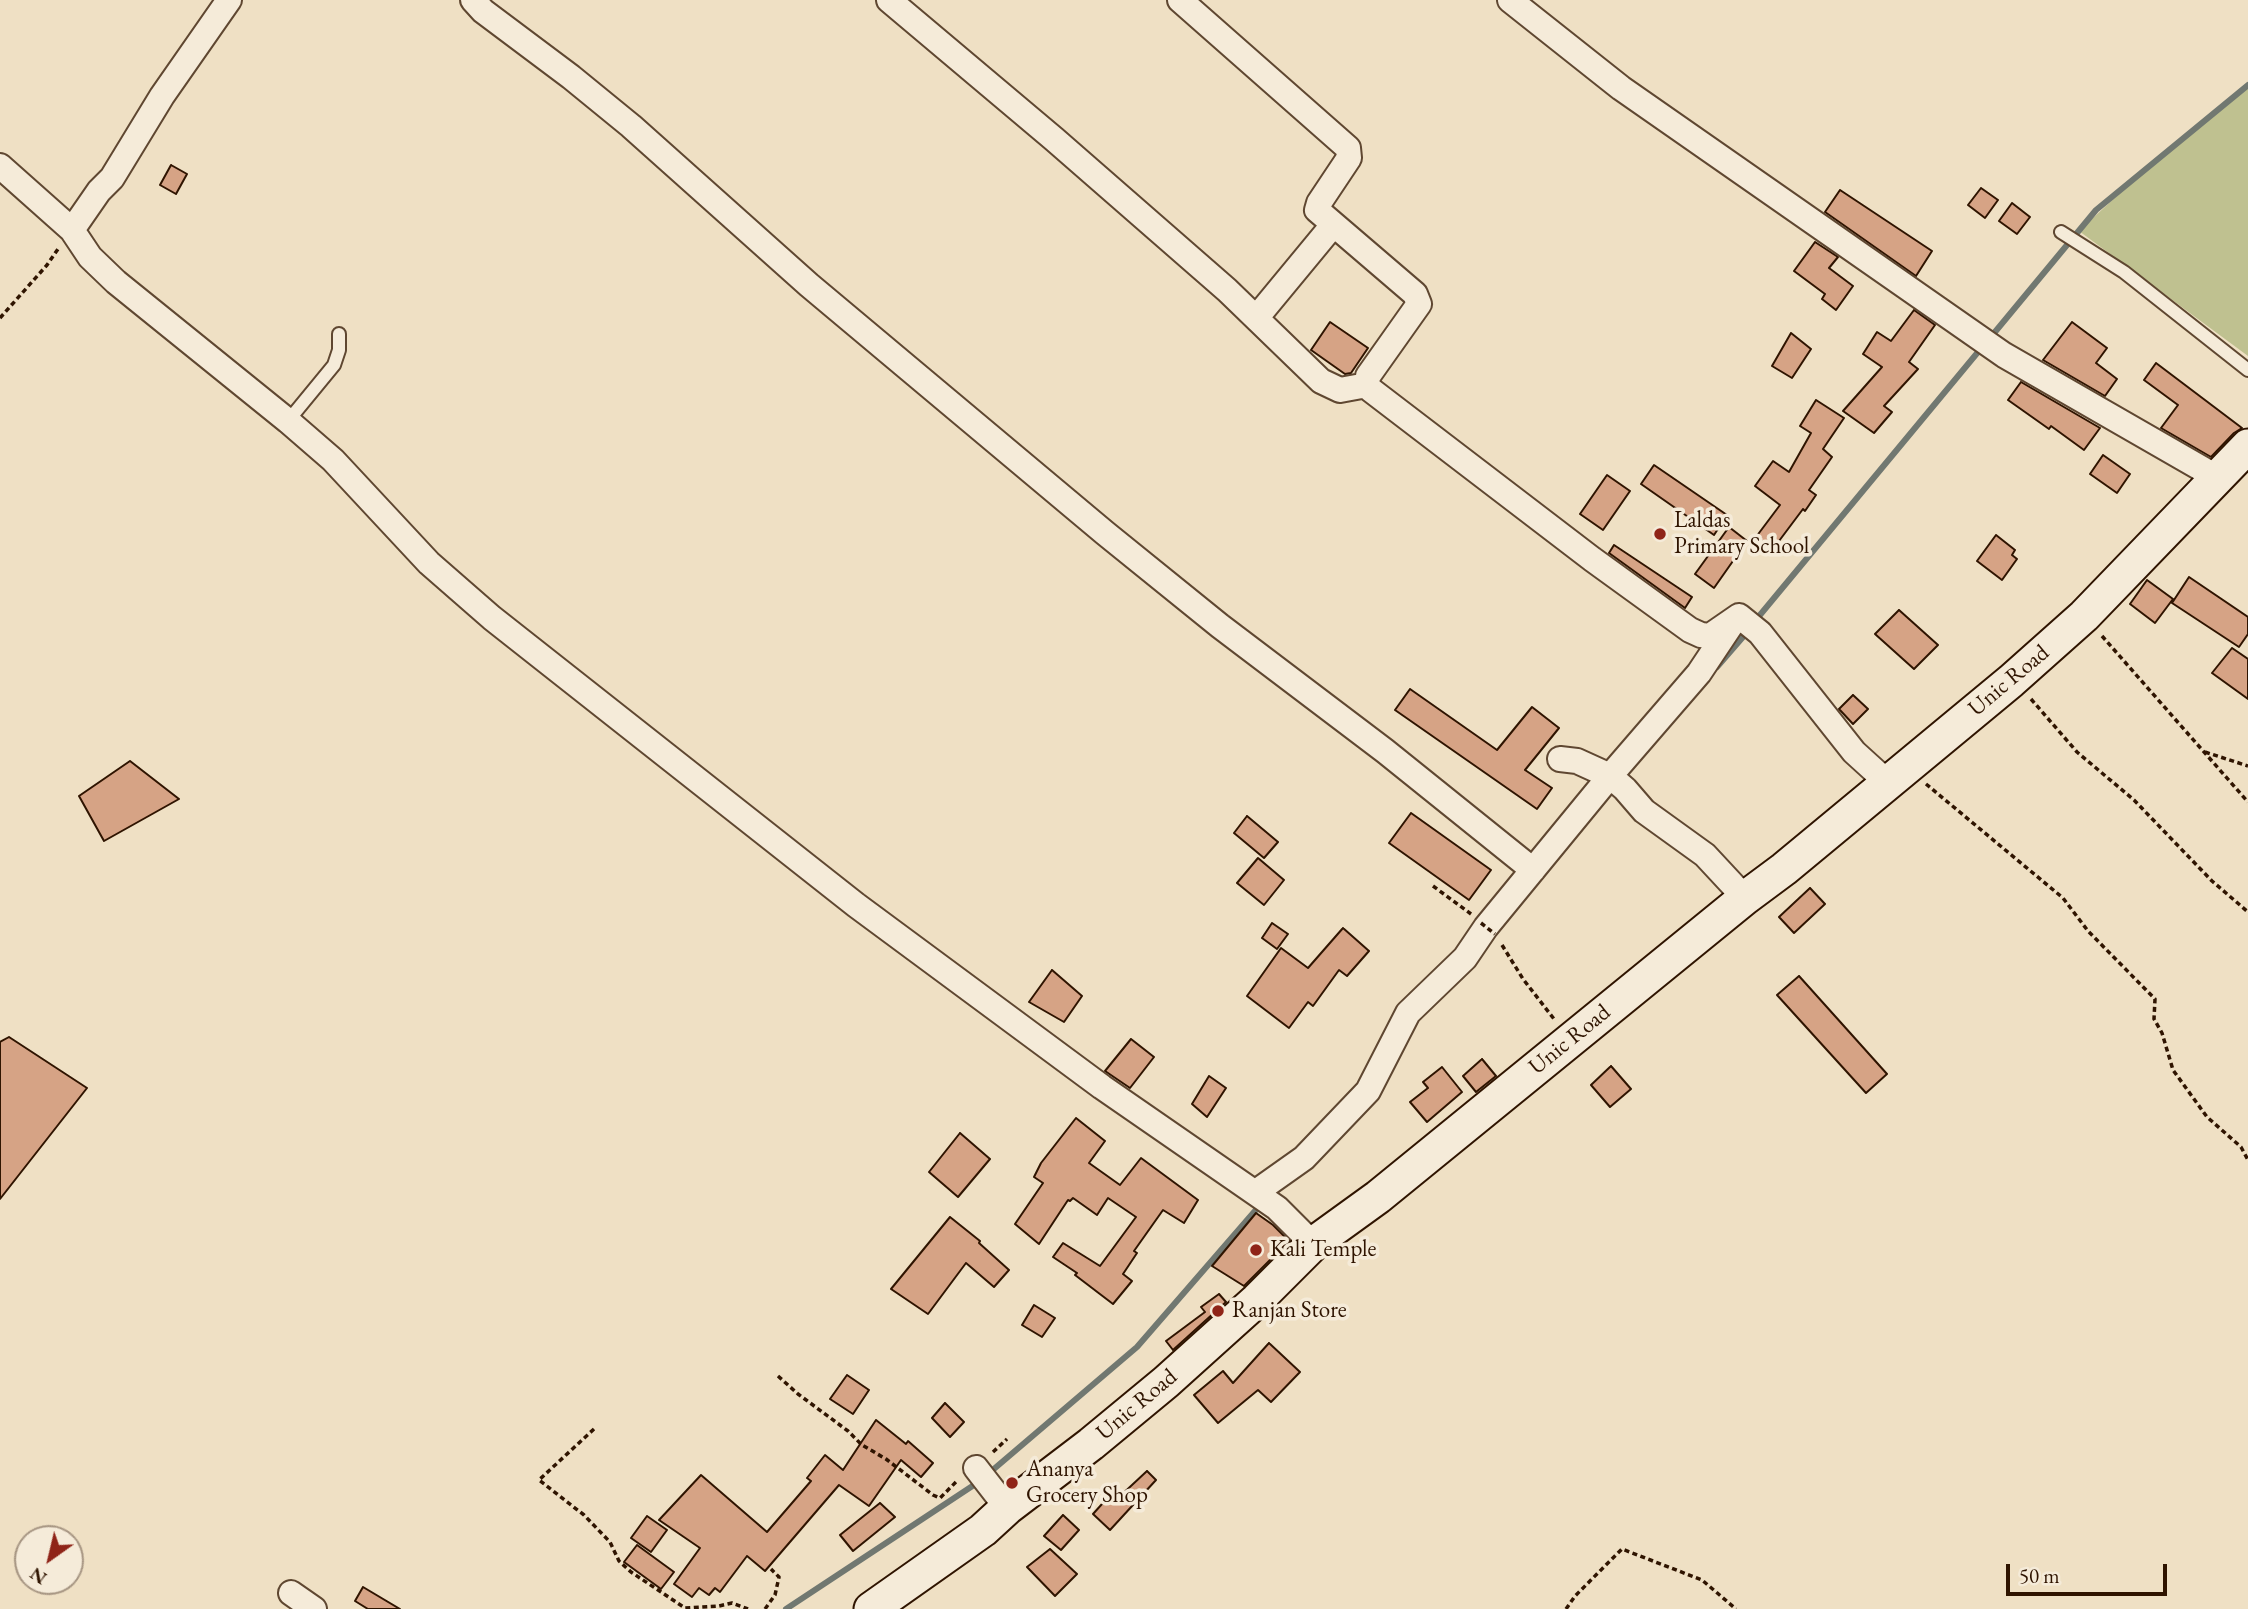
<!DOCTYPE html>
<html>
<head>
<meta charset="utf-8">
<style>
	body { margin:0 }
	#map { position:relative; width:2248px; height:1609px; overflow:hidden; background:#efe0c4; font-family:"EB Garamond",serif }
	canvas { display:block }
	.north { position:absolute; left:14px; top:1525px; width:70px; height:70px; box-sizing:border-box; background:#f5ebd9; border:2px solid #a69582; border-radius:50%; rotate:214deg; font-size:19px; font-weight:700; line-height:28px; text-align:center; color:#2f1400 }
	.north::after { content:''; display:block; margin:auto; width:24px; height:32px; background:#8f2418; clip-path:polygon(50% 0,100% 100%,50% 72%,0 100%) }
	.scale { position:absolute; left:2006px; top:1564px; width:161px; height:32px; box-sizing:border-box; border:4px solid #2f1400; border-top:0; padding-left:9px; font-size:21px; line-height:24px; white-space:nowrap; color:#2f1400; -webkit-text-stroke:5px #f5ebd9; paint-order:stroke }
</style>
</head>
<body>
<div id="map">
<canvas width="2248" height="1609"></canvas>
<div class="north">N</div>
<div class="scale">50 m</div>
</div>
<script>
const ctx = document.querySelector('canvas').getContext('2d');
ctx.lineJoin = 'round';
function fillPath(path, color) { ctx.fillStyle = color; ctx.fill(path, 'evenodd'); }
const shape = rows => new Path2D(rows.map(r => 'M' + r).join(''));
function trace(path, color, width, dash) { ctx.strokeStyle = color; ctx.lineWidth = width; ctx.lineCap = dash ? 'butt' : 'round'; ctx.setLineDash(dash || []); ctx.stroke(path); }
function write(font, color, halo, rows, align = 'center') {
  ctx.font = font + ' "EB Garamond",serif'; ctx.lineWidth = 7; ctx.setLineDash([]); ctx.textBaseline = 'middle'; ctx.strokeStyle = halo; ctx.fillStyle = color; for (const [text, x, y, turn = 0] of rows) {
    ctx.save(); ctx.translate(x, y); ctx.rotate((+turn || 0) * Math.PI / 180); ctx.textAlign = isNaN(turn) ? turn : align; if (halo) ctx.strokeText(text, 0, 0); ctx.fillText(text, 0, 0); ctx.restore();
  }
}
const green = shape([
	[2248,88,2248,356,2079,231,2134,180,2214,113]
]);
const stream = shape([
	[1990,338,2096,210,2248,85],
	[1755,621,1983,346],
	[1717,667,1749,630],
	[988,1474,1137,1347,1261,1204],
	[786,1609,980,1481]
]);
const building = shape([
	[171,165,187,174,176,194,160,185,171,165],
	[1981,188,1998,200,1985,218,1968,205,1981,188],
	[1840,190,1932,251,1916,276,1825,212,1840,190],
	[2012,203,2030,217,2017,234,1999,221,2012,203],
	[1815,242,1838,257,1829,268,1853,286,1836,310,1822,299,1825,294,1794,271,1815,242],
	[1914,310,1935,325,1909,362,1918,369,1884,406,1892,412,1874,433,1843,411,1882,367,1863,354,1877,332,1891,341,1914,310],
	[1330,322,1368,348,1351,373,1345,374,1311,350,1330,322],
	[2072,322,2107,348,2096,363,2117,379,2105,396,2043,360,2072,322],
	[1791,333,1811,349,1792,378,1772,366,1791,333],
	[2156,363,2242,428,2234,433,2211,457,2161,428,2178,405,2144,380,2156,363],
	[2021,382,2100,428,2084,450,2051,426,2049,429,2008,400,2021,382],
	[1816,400,1844,418,1823,449,1832,457,1809,490,1816,495,1805,511,1803,509,1773,549,1756,537,1780,505,1755,486,1773,461,1789,472,1811,433,1800,426,1816,400],
	[2103,455,2130,474,2117,493,2090,474,2103,455],
	[1654,465,1727,515,1714,535,1641,484,1654,465],
	[1607,475,1630,491,1603,530,1580,514,1607,475],
	[1729,527,1747,541,1714,588,1695,574,1729,527],
	[1996,535,2015,550,2012,555,2017,559,2002,580,1977,561,1996,535],
	[1614,545,1692,597,1685,608,1609,553,1614,545],
	[2189,577,2248,617,2248,634,2239,647,2172,603,2189,577],
	[2147,580,2173,599,2155,623,2130,604,2147,580],
	[1899,610,1938,645,1914,669,1875,634,1899,610],
	[2232,648,2248,659,2248,699,2212,673,2232,648],
	[1410,689,1497,750,1532,707,1559,728,1525,770,1552,788,1537,809,1395,710,1410,689],
	[1853,695,1868,709,1853,724,1839,709,1853,695],
	[130,761,179,799,104,841,79,796,130,761],
	[1411,813,1491,870,1469,900,1389,843,1411,813],
	[1247,816,1278,842,1264,858,1234,833,1247,816],
	[1258,858,1284,880,1264,905,1237,883,1258,858],
	[1810,888,1825,904,1794,933,1779,917,1810,888],
	[1272,923,1288,934,1277,949,1262,938,1272,923],
	[1343,928,1369,951,1347,976,1339,970,1313,1006,1308,1002,1289,1028,1247,996,1281,948,1308,968,1343,928],
	[1052,970,1082,996,1064,1022,1029,1002,1052,970],
	[1799,976,1887,1074,1866,1093,1777,995,1799,976],
	[9,1037,87,1088,0,1199,0,1042,9,1037],
	[1131,1039,1154,1057,1130,1088,1105,1071,1131,1039],
	[1482,1059,1496,1076,1476,1092,1463,1076,1482,1059],
	[1611,1066,1631,1089,1610,1107,1591,1085,1611,1066],
	[1442,1067,1462,1092,1427,1122,1410,1102,1428,1088,1423,1082,1442,1067],
	[1209,1076,1226,1088,1207,1117,1192,1104,1209,1076],
	[1076,1118,1105,1141,1089,1163,1120,1185,1141,1158,1198,1200,1184,1223,1163,1210,1134,1251,1137,1253,1123,1274,1132,1281,1113,1304,1075,1275,1077,1273,1053,1257,1063,1243,1100,1266,1136,1217,1108,1198,1097,1215,1073,1198,1070,1201,1068,1200,1039,1244,1015,1224,1043,1183,1034,1177,1041,1163,1076,1118],
	[960,1133,990,1159,958,1197,929,1172,960,1133],
	[1256,1213,1273,1225,1289,1241,1244,1286,1212,1266,1256,1213],
	[950,1217,980,1241,979,1243,1009,1270,994,1287,966,1263,928,1314,891,1289,950,1217],
	[1219,1294,1226,1302,1173,1350,1166,1341,1205,1312,1201,1307,1219,1294],
	[1034,1305,1055,1318,1042,1337,1022,1325,1034,1305],
	[1269,1343,1300,1372,1271,1402,1258,1390,1218,1423,1194,1395,1223,1371,1233,1383,1269,1343],
	[847,1375,869,1390,853,1414,830,1399,847,1375],
	[945,1403,964,1422,950,1437,932,1418,945,1403],
	[876,1420,906,1444,908,1441,933,1463,921,1477,901,1460,869,1506,839,1485,765,1571,747,1556,720,1592,715,1588,709,1595,699,1588,692,1597,674,1584,700,1548,659,1520,701,1475,767,1532,811,1481,807,1478,825,1455,843,1470,876,1420],
	[1147,1471,1156,1480,1110,1530,1093,1514,1111,1494,1117,1499,1147,1471],
	[880,1503,895,1517,853,1551,840,1535,880,1503],
	[1063,1515,1079,1530,1061,1550,1044,1536,1063,1515],
	[647,1516,667,1530,651,1552,631,1538,647,1516],
	[637,1545,674,1572,661,1589,624,1562,637,1545],
	[1050,1549,1077,1574,1055,1596,1027,1567,1050,1549],
	[363,1587,400,1609,368,1609,355,1601,363,1587]
]);
const path = shape([
	[0,318,47,265,58,249],
	[2102,636,2248,802],
	[2031,699,2077,752,2134,800,2212,881,2248,912],
	[2205,752,2248,766],
	[1926,784,2063,898,2088,931,2155,999,2154,1019,2162,1033,2173,1070,2207,1117,2241,1147,2248,1160],
	[1433,886,1471,914],
	[1502,945,1523,979,1554,1019],
	[778,1376,798,1394,848,1431,862,1445,886,1459,933,1495,940,1498,957,1481],
	[594,1429,539,1480,584,1515,610,1542,619,1561,631,1572,685,1608,719,1606,732,1603,748,1609],
	[993,1452,1007,1439],
	[765,1609,775,1595,779,1577,771,1569],
	[1566,1609,1575,1596,1622,1549,1702,1580,1736,1609]
]);
const lane = shape([
	[2061,232,2124,272,2248,370],
	[288,421,334,365,339,350,339,334]
]);
const street = shape([
	[473,0,483,11,571,77,631,126,809,285,1105,533,1220,626,1385,751,1533,870],
	[889,0,1054,139,1227,290,1321,381,1340,390,1367,385],
	[1180,0,1348,148,1349,158,1319,203,1317,210,1415,294,1419,304,1368,376,1367,385,1371,390,1592,559,1690,630,1701,635,1710,636,1739,616,1760,633,1854,752,1887,782],
	[1510,0,1621,88,2004,355,2218,478],
	[0,166,72,230,90,257,116,282,288,421,333,460,429,563,492,618,856,905,1102,1087,1277,1208,1313,1244],
	[72,230,99,191,112,178,162,96,229,0],
	[1257,317,1333,225],
	[1560,759,1577,761,1610,776,1625,789,1644,811,1705,855,1745,898],
	[1256,1192,1304,1158,1368,1091,1408,1013,1465,958,1486,927,1610,776,1699,673,1731,625],
	[976,1468,1007,1508],
	[291,1593,314,1609]
]);
const secondary = shape([
	[871,1609,983,1530,1007,1508,1091,1444,1166,1382,1257,1300,1313,1244,1378,1197,1745,898,1784,869,2011,681,2084,616,2248,446]
]);
const pathBridge = shape([
	[1481,923,1495,934]
]);
const markers = [
	[1660,534,7,"#8f2418"],
	[1256,1250,7,"#8f2418"],
	[1218,1311,7,"#8f2418"],
	[1012,1483,7,"#8f2418"]
];
const poiNames = [
	["Laldas",1674,521],
	["Primary School",1674,547],
	["Kali Temple",1270,1250],
	["Ranjan Store",1232,1311],
	["Ananya",1026,1470],
	["Grocery Shop",1026,1496]
];
const streetNames = [
	["Unic Road",2009,681,-40],
	["Unic Road",1570,1040,-39],
	["Unic Road",1137,1405,-40]
];
fillPath(green, '#bfc190');
trace(stream, '#717871', 6);
fillPath(building, '#d6a385');
trace(building, '#2f1400', 2);
trace(lane, '#5f4731', 16);
trace(street, '#5f4731', 28);
trace(secondary, '#2f1400', 37);
trace(path, '#2f1400', 3.5, [5, 3.5]);
trace(lane, '#f5ebd9', 12);
trace(street, '#f5ebd9', 24);
trace(secondary, '#f5ebd9', 33);
trace(pathBridge, '#2f1400', 3.5, [5, 3.5]);
for (const [x, y, r, color] of markers) { const dot = new Path2D(); dot.arc(x, y, r, 0, 2 * Math.PI); ctx.fillStyle = color; ctx.fill(dot); trace(dot, '#f5ebd9', 2.5); }
write('23px', '#2f1400', '#f5ebd9', poiNames, 'left');
write('23px', '#2f1400', '#f5ebd9', streetNames);
</script>
</body>
</html>
